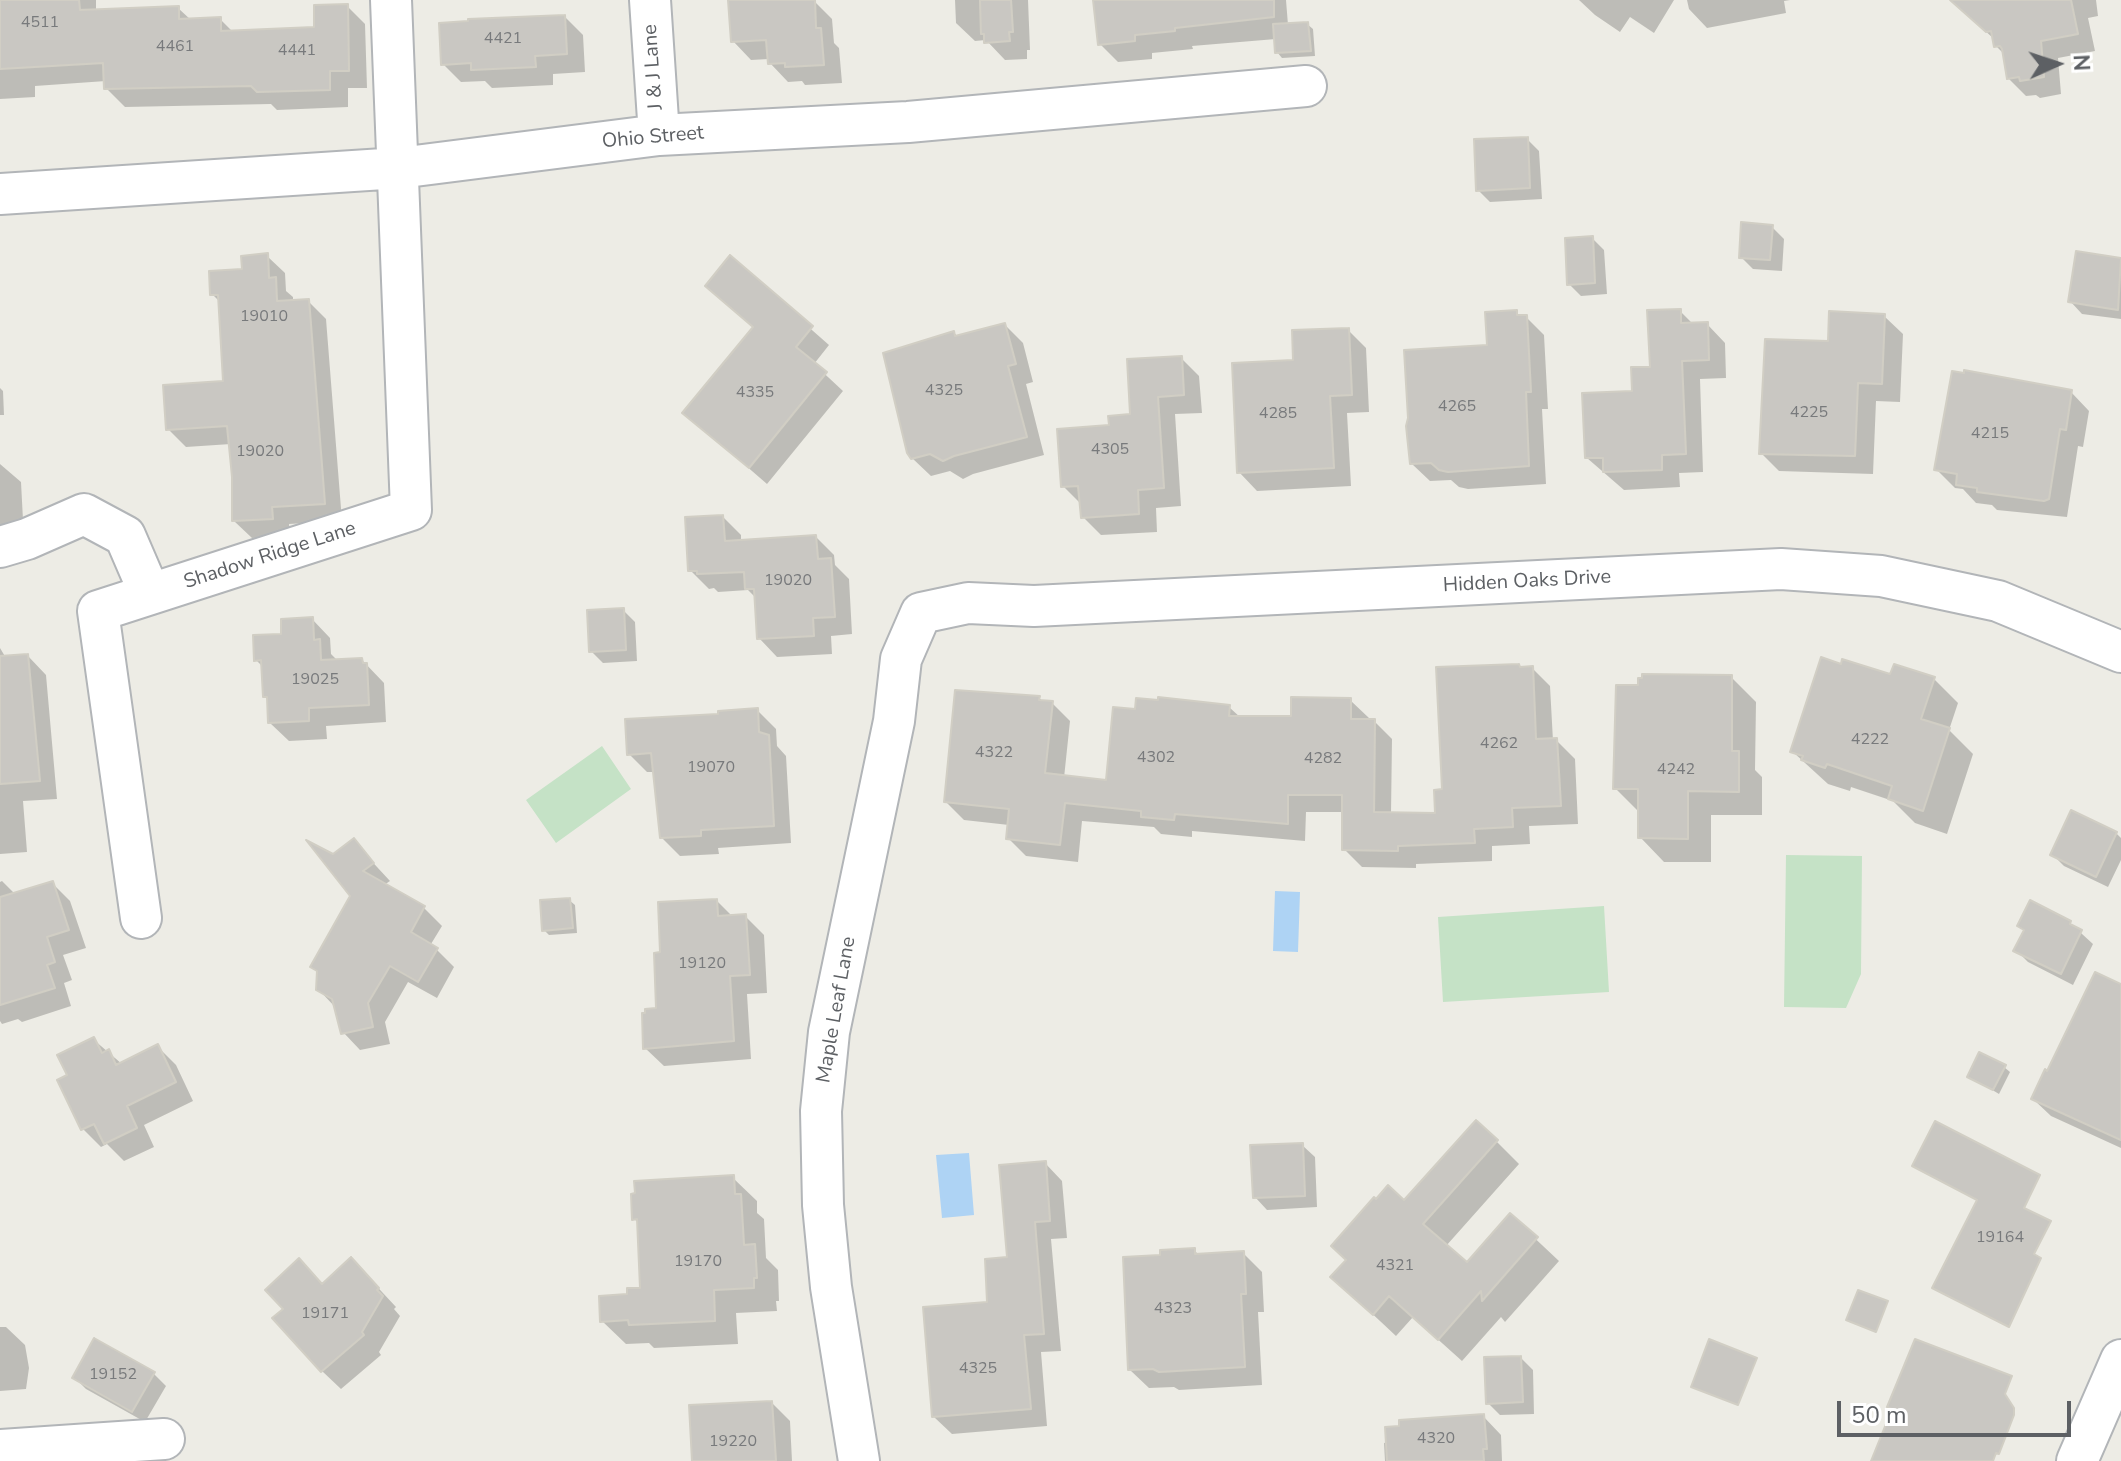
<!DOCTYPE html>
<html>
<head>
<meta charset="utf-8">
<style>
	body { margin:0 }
	#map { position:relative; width:2121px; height:1461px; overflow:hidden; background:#edece5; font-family:"Nunito Sans",sans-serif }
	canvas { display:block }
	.north { position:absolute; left:2017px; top:24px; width:80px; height:80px; -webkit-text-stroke:6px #fff; paint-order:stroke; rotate:87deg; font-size:22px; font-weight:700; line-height:32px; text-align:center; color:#5d6064 }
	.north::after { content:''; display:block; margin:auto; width:28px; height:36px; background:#5d6064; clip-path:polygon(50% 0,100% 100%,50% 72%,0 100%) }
	.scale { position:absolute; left:1837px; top:1401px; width:234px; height:36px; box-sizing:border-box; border:4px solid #5d6064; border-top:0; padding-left:10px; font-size:24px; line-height:28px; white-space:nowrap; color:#5d6064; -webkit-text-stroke:6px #fff; paint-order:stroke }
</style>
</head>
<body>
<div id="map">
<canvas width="2121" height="1461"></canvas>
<div class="north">N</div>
<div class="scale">50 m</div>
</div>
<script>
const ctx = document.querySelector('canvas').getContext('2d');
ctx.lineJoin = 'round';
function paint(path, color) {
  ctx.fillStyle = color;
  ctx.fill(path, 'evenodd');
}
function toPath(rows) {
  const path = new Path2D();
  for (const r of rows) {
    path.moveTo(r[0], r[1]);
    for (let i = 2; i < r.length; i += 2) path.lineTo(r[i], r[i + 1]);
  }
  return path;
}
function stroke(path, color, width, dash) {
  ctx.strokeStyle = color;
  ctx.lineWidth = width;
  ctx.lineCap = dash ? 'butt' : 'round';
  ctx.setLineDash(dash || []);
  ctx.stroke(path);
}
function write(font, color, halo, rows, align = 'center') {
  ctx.font = font + ' "Nunito Sans",sans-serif';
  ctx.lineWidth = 6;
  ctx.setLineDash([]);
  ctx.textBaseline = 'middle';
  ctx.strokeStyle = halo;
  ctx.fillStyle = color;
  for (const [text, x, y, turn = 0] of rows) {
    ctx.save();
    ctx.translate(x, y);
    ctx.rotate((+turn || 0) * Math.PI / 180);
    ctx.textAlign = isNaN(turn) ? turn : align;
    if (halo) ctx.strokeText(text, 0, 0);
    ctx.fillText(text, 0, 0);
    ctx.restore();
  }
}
paint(toPath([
	[602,746,631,789,556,843,526,800],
	[1786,855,1862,856,1861,974,1846,1008,1784,1007],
	[1604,906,1609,992,1443,1002,1438,917]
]), '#c5e2c6');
paint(toPath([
	[1275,891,1300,892,1298,952,1273,951],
	[969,1153,974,1215,942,1218,936,1155]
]), '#aed3f4');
paint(toPath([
	[0,0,96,0,96,11,178,8,191,20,220,19,234,33,316,29,347,6,365,24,367,88,348,88,348,107,277,110,271,104,125,107,106,88,106,81,35,86,35,97,0,99],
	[730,0,814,1,832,19,834,43,839,48,842,83,805,85,802,81,788,82,770,63,769,59,751,60,733,41],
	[955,0,1028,0,1030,50,1027,50,1027,59,1005,60,986,40,975,41,956,23],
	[1112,0,1286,0,1288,25,1307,24,1313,29,1315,56,1282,58,1277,52,1276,39,1192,46,1193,49,1152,53,1152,59,1118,62,1100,44],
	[1579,0,1674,0,1654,33,1630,17,1620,32,1595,15],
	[1687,0,1790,0,1784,1,1786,13,1707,28,1689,9],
	[1962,0,2096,0,2098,16,2088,18,2095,51,2058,58,2061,94,2040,98,2036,95,2026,96,2008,78,2004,54,1996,46,1994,39,1982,28],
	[565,17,583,35,585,72,553,74,553,85,492,88,485,81,461,82,443,64],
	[1527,139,1539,151,1542,199,1490,202,1478,190],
	[1772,227,1784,239,1782,271,1753,269,1741,257],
	[1592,238,1604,250,1607,294,1581,296,1569,284],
	[2078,254,2121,261,2121,319,2082,314,2070,301],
	[267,256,285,273,286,291,293,297,293,302,308,301,326,319,342,521,289,524,290,536,252,538,234,521,231,444,186,447,168,429,225,383,220,302,212,294],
	[730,258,829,345,814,364,843,391,767,484,685,413,754,328,707,286],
	[1680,311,1694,325,1707,324,1725,343,1726,378,1700,379,1703,472,1679,473,1680,487,1624,490,1587,458,1652,369],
	[1516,312,1521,317,1526,317,1544,335,1548,409,1542,409,1546,484,1468,489,1459,487,1451,480,1430,481,1412,464],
	[1884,316,1903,334,1900,402,1876,401,1873,474,1779,471,1761,453,1830,344],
	[1005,325,1023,343,1033,382,1026,384,1044,455,973,474,963,479,950,471,931,476,912,458,954,333,958,337],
	[1348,330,1366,348,1369,412,1347,413,1351,486,1257,491,1239,472,1296,362],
	[1181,358,1199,376,1202,413,1175,414,1181,506,1156,508,1157,532,1101,535,1083,517,1082,505,1063,486,1111,427,1133,416],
	[0,388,3,391,4,415,0,415],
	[2071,392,2089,411,2083,447,2078,446,2067,517,1997,510,1992,505,1976,503,1963,489,1955,488,1936,469],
	[0,464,21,482,24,539,0,552],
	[723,517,741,535,741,542,816,537,834,555,835,565,849,579,852,634,831,636,832,654,777,657,759,638,757,599,748,590,718,592,714,588,709,589,690,570],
	[623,610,635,622,637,661,603,663,591,651],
	[312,619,330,638,331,654,338,661,362,660,384,683,386,722,326,726,327,739,289,741,270,723,264,668,256,660,283,636],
	[0,648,6,658,28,656,46,675,57,799,23,801,27,852,0,854],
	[1532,668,1550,686,1553,741,1556,740,1575,759,1578,824,1529,826,1530,844,1492,846,1492,861,1416,864,1416,868,1362,867,1344,849,1344,812,1306,812,1305,841,1192,831,1192,837,1161,834,1154,827,1082,821,1078,862,1026,856,1008,838,1009,825,964,820,946,802,1039,698,1044,702,1052,703,1070,721,1064,778,1107,782,1229,707,1241,718,1293,718,1350,700,1369,718,1369,721,1374,721,1392,739,1391,814,1437,815,1444,791],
	[1731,677,1756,702,1755,770,1762,777,1762,815,1711,815,1711,862,1664,862,1640,837,1640,813,1615,788,1640,687],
	[1934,679,1958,703,1949,730,1973,754,1947,834,1915,823,1893,801,1851,787,1850,791,1828,784,1793,752],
	[757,710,776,729,777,746,786,756,791,843,718,848,719,854,680,856,661,837,655,772,647,772,629,754,720,716],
	[2116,833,2121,838,2121,860,2108,887,2064,866,2052,854],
	[353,841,390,881,384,885,424,908,442,926,431,944,454,967,437,998,408,982,385,1022,390,1044,360,1050,343,1032,336,1008,318,989,319,973,312,967,353,896,334,857],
	[2,881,16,895,52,883,70,901,86,948,63,955,72,980,64,983,71,1006,22,1022,18,1019,2,1024,0,1021,0,882],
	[569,900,575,905,577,933,549,935,544,930],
	[717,901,733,917,745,916,764,935,767,993,747,994,751,1059,664,1066,645,1048,659,1010,662,954],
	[2070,923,2093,944,2073,985,2028,962,2016,950,2025,932,2019,926],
	[2121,986,2121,1148,2051,1116,2033,1099,2048,1073],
	[94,1040,122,1064,158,1047,176,1065,193,1101,144,1125,154,1147,124,1161,107,1144,101,1147,83,1129,70,1076],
	[2004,1067,2010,1072,1999,1094,1969,1076],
	[1496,1141,1519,1164,1446,1246,1467,1264,1510,1215,1559,1261,1505,1322,1501,1317,1462,1361,1413,1317,1396,1336,1333,1277,1405,1202],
	[1302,1145,1315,1157,1317,1207,1267,1210,1255,1197],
	[1045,1163,1062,1181,1067,1238,1051,1239,1061,1351,1041,1352,1047,1426,952,1434,934,1417,1009,1259],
	[733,1178,757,1201,757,1213,764,1219,766,1258,778,1270,779,1301,776,1301,777,1311,736,1313,738,1344,654,1348,649,1343,626,1344,602,1321,629,1296,642,1290,640,1224,634,1219],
	[1194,1250,1199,1255,1243,1253,1262,1272,1264,1312,1258,1312,1262,1385,1179,1390,1174,1387,1149,1388,1130,1370],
	[369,1278,396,1307,394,1309,400,1316,379,1352,381,1355,341,1389,322,1371,286,1309,323,1286],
	[0,1327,6,1327,25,1345,29,1368,26,1389,0,1391],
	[1521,1358,1533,1370,1534,1414,1500,1415,1488,1403],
	[154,1374,166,1386,145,1422,86,1389,74,1377],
	[772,1403,790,1421,792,1461,694,1461],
	[1483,1416,1501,1435,1502,1461,1385,1461,1384,1443]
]), '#0003');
const building = toPath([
	[0,0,79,0,80,10,179,6,179,19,221,17,221,31,314,27,314,5,348,4,349,71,330,71,330,90,257,92,251,86,104,89,103,63,0,69,0,0],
	[728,0,815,0,816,28,821,28,824,65,785,67,785,63,768,64,766,40,731,42,728,0],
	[980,0,1011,0,1013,32,1009,32,1010,41,984,43,984,34,981,34,980,0],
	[1093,0,1274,0,1274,17,1175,28,1175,31,1135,35,1135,41,1098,45,1093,0],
	[1950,0,2071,0,2078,34,2041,41,2044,77,2020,81,2019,77,2007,79,2002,49,2000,46,1994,47,1991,31,1986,32,1950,0],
	[565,15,567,54,535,56,536,67,471,70,471,63,441,65,439,23,468,21,468,19,565,15],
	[1308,22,1311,51,1275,53,1273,24,1308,22],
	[1528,137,1530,188,1476,191,1474,139,1528,137],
	[1741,222,1773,225,1770,260,1739,258,1741,222],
	[1593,236,1595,283,1567,285,1565,238,1593,236],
	[2076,251,2121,258,2118,310,2068,302,2076,251],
	[268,253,269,278,276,277,277,301,309,299,325,504,272,507,273,519,232,521,232,477,227,426,166,430,163,385,223,381,218,295,210,295,209,271,242,269,241,256,268,253],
	[730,255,813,326,796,347,827,372,749,468,682,413,753,327,705,286,730,255],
	[1681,309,1681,323,1708,322,1709,360,1682,361,1686,454,1662,455,1662,470,1603,472,1603,458,1585,458,1582,393,1632,391,1631,367,1650,367,1647,310,1681,309],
	[1517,310,1517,315,1527,315,1531,392,1526,392,1529,466,1448,472,1439,470,1431,463,1410,464,1406,426,1408,418,1404,350,1487,345,1485,312,1517,310],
	[1829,311,1885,314,1882,384,1858,383,1855,456,1759,454,1765,339,1828,341,1829,311],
	[1005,323,1016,364,1008,366,1027,437,954,456,943,461,930,454,911,459,907,453,883,353,954,331,955,336,1005,323],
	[1349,328,1352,395,1330,396,1334,468,1237,473,1232,363,1293,360,1292,330,1349,328],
	[1182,356,1184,395,1158,397,1164,488,1138,490,1139,514,1081,518,1078,486,1061,487,1057,429,1109,425,1108,416,1130,414,1127,359,1182,356],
	[1964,370,2072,390,2066,430,2060,429,2049,499,2044,501,1977,492,1977,488,1956,485,1957,474,1934,470,1952,371,1964,373,1964,370],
	[723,515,725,541,816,535,818,559,831,558,835,617,813,618,814,636,757,639,754,589,745,589,744,572,697,574,697,571,688,571,685,517,723,515],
	[624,608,626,650,589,652,587,610,624,608],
	[313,617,314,640,320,639,321,660,362,658,363,663,367,663,369,705,309,708,309,721,268,723,267,697,263,697,261,660,254,661,253,635,281,634,281,619,313,617],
	[28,654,40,781,0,784,0,656,28,654],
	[1821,657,1841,664,1842,659,1890,674,1894,664,1935,677,1921,719,1950,728,1923,811,1888,799,1892,786,1827,764,1825,768,1801,760,1803,756,1790,752,1821,657],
	[1519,664,1520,667,1533,666,1536,739,1557,738,1561,806,1512,808,1513,827,1474,829,1475,843,1398,846,1398,851,1342,850,1342,795,1288,795,1288,824,1175,814,1174,820,1141,817,1141,811,1065,803,1060,845,1006,839,1009,809,944,802,955,690,1040,696,1039,700,1053,701,1045,773,1106,780,1113,707,1135,709,1136,698,1158,700,1158,697,1230,705,1229,716,1291,716,1291,697,1351,698,1351,719,1375,719,1374,812,1435,813,1434,790,1442,789,1436,667,1519,664],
	[1642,674,1732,675,1732,751,1739,751,1739,792,1688,791,1688,839,1638,838,1638,789,1613,789,1616,685,1638,685,1638,678,1642,678,1642,674],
	[758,708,759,732,769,735,774,826,701,830,701,836,660,838,651,753,627,755,625,719,718,714,718,711,758,708],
	[2071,810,2117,832,2096,877,2050,855,2071,810],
	[354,838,374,863,363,871,425,906,411,932,438,948,418,982,390,966,368,1003,373,1027,341,1034,332,999,316,990,317,971,310,967,350,896,306,840,333,854,354,838],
	[53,881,69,930,47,937,55,962,47,965,55,988,0,1005,0,897,53,881],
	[570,898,573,928,542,931,540,900,570,898],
	[717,899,718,916,746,914,750,975,730,976,734,1041,643,1049,642,1013,645,1013,645,1009,656,1008,654,953,660,952,658,902,717,899],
	[2030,900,2071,921,2070,924,2082,930,2061,974,2013,951,2024,930,2017,926,2030,900],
	[2095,972,2121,984,2121,1140,2031,1099,2045,1069,2047,1071,2095,972],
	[94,1037,102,1053,109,1049,116,1065,158,1044,176,1082,127,1106,137,1128,104,1144,94,1124,81,1130,57,1080,67,1075,57,1055,94,1037],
	[1979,1052,2006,1065,1993,1090,1967,1077,1979,1052],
	[1476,1120,1498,1140,1423,1224,1467,1262,1510,1213,1538,1237,1482,1301,1481,1291,1438,1340,1389,1296,1373,1315,1330,1277,1346,1260,1331,1246,1374,1197,1376,1199,1388,1185,1404,1200,1476,1120],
	[1935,1121,2040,1175,2024,1208,2051,1221,2034,1254,2041,1258,2009,1327,1932,1288,1977,1200,1912,1166,1935,1121],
	[1303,1143,1305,1196,1253,1198,1250,1145,1303,1143],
	[1046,1161,1050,1221,1035,1222,1044,1334,1024,1335,1031,1409,932,1417,923,1307,987,1302,985,1259,1007,1257,999,1165,1046,1161],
	[734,1175,735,1194,741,1194,744,1245,755,1244,757,1278,754,1278,754,1288,714,1290,715,1321,629,1325,628,1320,600,1322,599,1296,627,1294,627,1288,640,1288,637,1219,632,1220,631,1194,635,1193,634,1181,734,1175],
	[1195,1248,1195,1254,1244,1251,1246,1294,1241,1294,1245,1367,1159,1372,1153,1369,1128,1370,1123,1257,1160,1255,1160,1250,1195,1248],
	[351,1257,379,1288,377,1290,383,1296,362,1332,364,1335,321,1372,272,1318,283,1309,265,1290,299,1258,322,1284,351,1257],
	[1858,1290,1888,1301,1876,1332,1846,1320,1858,1290],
	[94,1338,155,1372,132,1412,72,1378,94,1338],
	[1709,1339,1757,1358,1738,1405,1691,1387,1709,1339],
	[1915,1339,2012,1376,2005,1394,2014,1408,2014,1415,1999,1454,1996,1453,1993,1461,1871,1461,1892,1409,1887,1407,1915,1339],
	[1521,1356,1523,1402,1486,1404,1484,1357,1521,1356],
	[772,1401,776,1461,692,1461,689,1405,772,1401],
	[1484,1414,1487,1449,1483,1449,1484,1461,1387,1461,1385,1427,1399,1426,1399,1420,1484,1414]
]);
paint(building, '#c9c7c2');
stroke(building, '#d1cec4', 2);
const minor = toPath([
	[650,0,659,135],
	[0,194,399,168,659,135,908,122,1306,86],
	[0,547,27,539,84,514,125,536,150,594],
	[141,918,98,611,411,510,391,0],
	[0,1450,164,1439],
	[859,1461,831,1287,823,1205,821,1111,829,1032,894,721,901,659,921,613,968,603,1034,606,1781,569,1881,576,1998,601,2121,652],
	[2077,1461,2121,1360]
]);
stroke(minor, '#b2b5b8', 44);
stroke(minor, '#fff', 40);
write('16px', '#787a7c', null, [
	["4511",40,23],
	["4421",503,39],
	["4461",175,47],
	["4441",297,51],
	["19010",264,317],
	["4325",944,391],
	["4335",755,393],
	["4265",1457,407],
	["4225",1809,413],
	["4285",1278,414],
	["4215",1990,434],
	["4305",1110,450],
	["19020",260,452],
	["19020",788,581],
	["19025",315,680],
	["4222",1870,740],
	["4262",1499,744],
	["4322",994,753],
	["4302",1156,758],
	["4282",1323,759],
	["19070",711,768],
	["4242",1676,770],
	["19120",702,964],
	["19164",2000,1238],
	["19170",698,1262],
	["4321",1395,1266],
	["4323",1173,1309],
	["19171",325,1314],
	["4325",978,1369],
	["19152",113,1375],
	["4320",1436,1439],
	["19220",733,1442]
]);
write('20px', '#5d6064', '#fff', [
	["J & J Lane",654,67,-94],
	["Ohio Street",653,138,-5],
	["Shadow Ridge Lane",270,556,-18],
	["Hidden Oaks Drive",1527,582,-3],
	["Maple Leaf Lane",837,1010,-80]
]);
</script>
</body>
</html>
